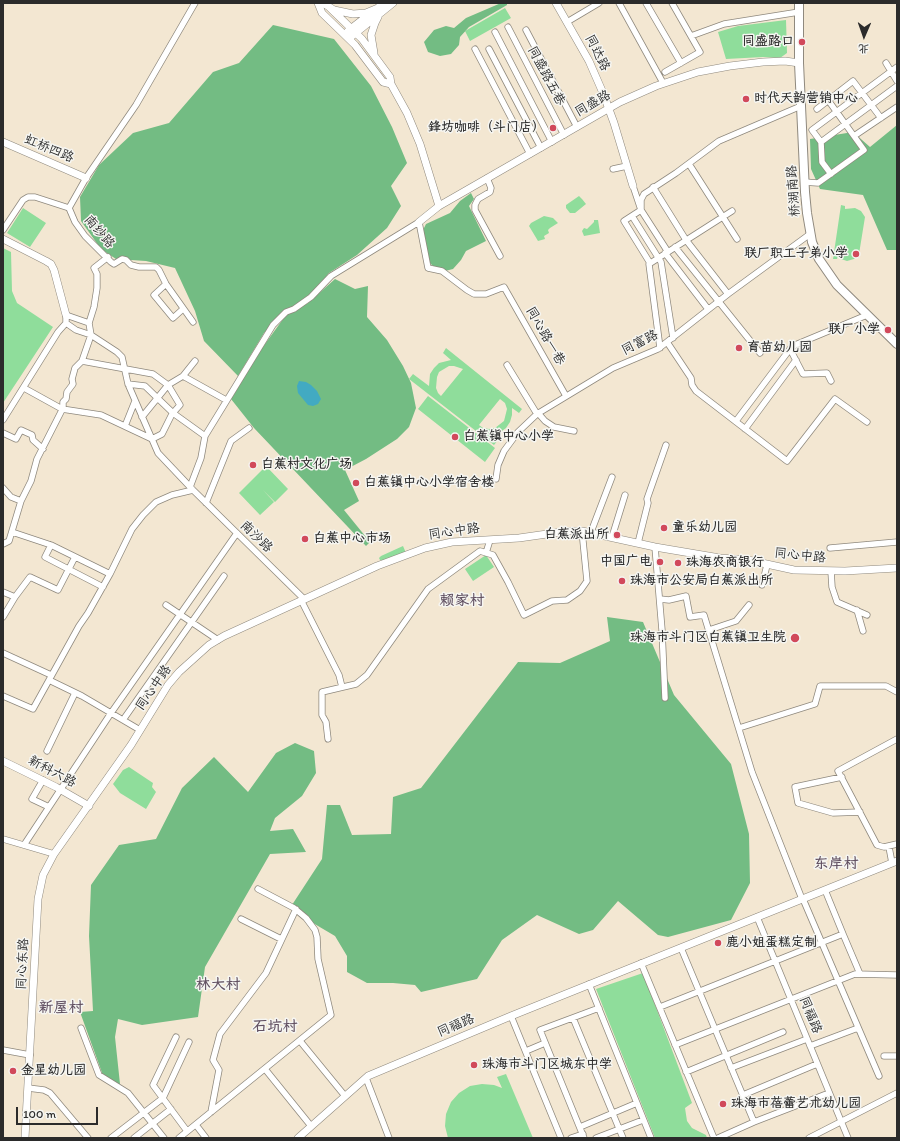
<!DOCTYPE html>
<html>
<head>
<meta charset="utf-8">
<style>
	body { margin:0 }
	#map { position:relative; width:900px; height:1141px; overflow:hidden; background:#f3e7d2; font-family:Itim,"LXGW WenKai TC",sans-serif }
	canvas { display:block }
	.frame { position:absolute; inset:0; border:4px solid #2b2b2b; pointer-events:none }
	.north { position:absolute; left:844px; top:16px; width:40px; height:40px; -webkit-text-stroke:3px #f6f6f2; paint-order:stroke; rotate:182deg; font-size:11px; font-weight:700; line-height:16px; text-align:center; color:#2b2b2b }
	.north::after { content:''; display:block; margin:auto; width:14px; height:18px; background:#2b2b2b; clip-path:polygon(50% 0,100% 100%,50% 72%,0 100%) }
	.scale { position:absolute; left:16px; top:1107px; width:82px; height:18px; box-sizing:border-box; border:2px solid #2b2b2b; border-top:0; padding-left:5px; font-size:12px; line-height:14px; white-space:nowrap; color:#2b2b2b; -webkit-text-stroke:3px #f6f6f2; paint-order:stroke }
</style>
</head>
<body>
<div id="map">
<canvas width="900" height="1141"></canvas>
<div class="frame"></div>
<div class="north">北</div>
<div class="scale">100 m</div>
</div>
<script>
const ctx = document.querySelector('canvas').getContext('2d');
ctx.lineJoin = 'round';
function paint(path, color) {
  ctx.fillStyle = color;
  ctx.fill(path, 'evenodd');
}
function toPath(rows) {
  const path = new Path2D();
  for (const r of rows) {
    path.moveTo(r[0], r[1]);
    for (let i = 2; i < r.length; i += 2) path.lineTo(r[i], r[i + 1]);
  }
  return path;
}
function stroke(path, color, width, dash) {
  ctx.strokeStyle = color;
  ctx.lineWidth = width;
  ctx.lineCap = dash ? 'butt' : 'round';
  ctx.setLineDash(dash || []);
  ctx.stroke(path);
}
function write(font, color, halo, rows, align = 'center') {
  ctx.font = font + ' Itim,"LXGW WenKai TC",sans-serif';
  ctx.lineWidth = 3;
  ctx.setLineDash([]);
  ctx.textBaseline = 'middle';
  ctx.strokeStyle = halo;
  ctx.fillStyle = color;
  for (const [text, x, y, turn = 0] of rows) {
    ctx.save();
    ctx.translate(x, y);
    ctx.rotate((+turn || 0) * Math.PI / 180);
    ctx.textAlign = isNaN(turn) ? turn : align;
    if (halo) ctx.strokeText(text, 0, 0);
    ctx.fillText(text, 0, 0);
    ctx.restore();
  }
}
paint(toPath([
	[505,8,511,18,470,41,465,31],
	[786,20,787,53,780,58,763,57,726,59,718,32,738,26],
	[579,196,582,199,586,204,575,213,570,213,566,208,566,205],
	[841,205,845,206,845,209,855,208,861,211,865,217,859,254,854,259,847,261,841,259,838,256,837,259,833,259],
	[23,208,46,223,30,247,7,233],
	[544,216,553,218,558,223,550,228,548,230,549,233,544,236,545,239,538,241,529,226,531,223],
	[594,220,598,220,600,233,584,236,582,231,584,228,587,229,594,222],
	[3,248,11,252,12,291,17,303,53,327,3,403],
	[446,348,522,409,519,413,512,408,512,415,510,422,506,428,499,433,492,435,498,440,494,445,409,379,413,374,429,386,430,374,434,368,439,363,451,360,443,353],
	[449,366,454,366,463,369,441,396,438,393,436,388,437,377,439,372],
	[500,399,505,403,507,409,504,421,495,428,489,429,483,428,479,425],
	[428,396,495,448,485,462,418,409],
	[266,466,288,489,275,502,263,490,274,502,260,515,239,493],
	[403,546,406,553,382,561,380,560,379,558,381,556],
	[486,555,494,567,473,581,465,569],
	[129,767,153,783,152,787,156,792,146,809,120,793,113,784,123,770],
	[643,973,692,1103,685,1108,687,1121,692,1128,706,1135,707,1138,655,1138,596,989],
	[506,1074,533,1138,448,1138,445,1126,446,1114,451,1102,459,1093,470,1086,482,1084,494,1085,502,1088,497,1077]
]), '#8fdd9b');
paint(toPath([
	[501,3,507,3,507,5,469,27,460,37,459,45,451,54,440,56,428,52,424,42,434,30,446,26,454,28,466,18],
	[273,25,334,39,371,86,392,127,407,163,391,186,401,206,387,228,357,255,329,273,314,292,297,306,287,309,264,333,238,376,204,341,195,311,175,268,146,261,116,259,101,249,81,221,80,197,99,165,133,133,169,123,213,72,239,63],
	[897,125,897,250,887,250,863,195,820,189,811,169,810,139,853,132,870,147],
	[471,193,474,199,469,206,486,241,466,251,461,260,453,269,445,271,434,267,429,262,423,230,426,224,450,213,460,201],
	[335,279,355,289,368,286,367,317,387,340,403,366,411,383,416,408,409,427,397,439,366,459,345,470,359,501,344,510,370,542,366,546,254,428,231,399,257,355,286,315,308,303],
	[607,617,643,622,674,695,731,764,749,834,750,883,731,920,668,937,658,935,618,901,593,930,579,934,537,915,502,940,477,979,421,992,415,985,393,983,367,983,347,972,347,956,335,936,296,913,290,908,322,859,327,805,340,805,352,835,391,834,393,797,421,788,518,662,560,663,610,641],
	[295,743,314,751,316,773,302,796,275,818,270,831,293,829,306,852,270,854,205,967,198,1017,142,1025,118,1019,115,1037,120,1084,115,1088,105,1081,80,1012,93,1011,89,936,91,885,119,845,156,839,182,788,214,757,248,792,276,753]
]), '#73bc83');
paint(toPath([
	[299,381,306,382,311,385,317,391,321,399,318,404,313,406,308,405,298,393,297,386]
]), '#42aac2');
const minor = toPath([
	[619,3,662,81],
	[646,3,681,63],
	[567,22,599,3],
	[508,27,564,135],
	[526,30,577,127],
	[495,32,552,142],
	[691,36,724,24,799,12],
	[475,49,530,154],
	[489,49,541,148],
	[886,63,897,81],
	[665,72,700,52,672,3],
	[817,109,853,81,881,118],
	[854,136,897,107],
	[821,142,897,86],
	[689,164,737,239],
	[613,169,627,166],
	[831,174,822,162,821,142,812,130,897,67],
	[487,178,491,188,490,192,478,199,475,205,475,210,500,256],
	[804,182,818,183,864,150,828,100],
	[633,186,641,210,668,252],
	[653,187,686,240,728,294],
	[69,208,86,178,136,105,195,3],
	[69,208,75,222,85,236,111,262,114,264,122,259,126,260,131,265,139,267,156,267,159,270,166,284,193,322],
	[632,216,661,262,673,338],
	[3,230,23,200,28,197,35,197,69,208],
	[675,247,760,353],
	[665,253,708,309],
	[650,263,624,221,641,210,641,200,644,194,676,173,719,141,801,106],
	[166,284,154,295,173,318,183,309],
	[66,323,76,330,91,335,117,352,122,357,128,384,158,453,193,490,304,599],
	[667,342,691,378,692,385,696,391,787,461,835,399,867,422],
	[660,348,649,264,732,211],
	[790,349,803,374,827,373,831,381],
	[507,365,537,414],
	[183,376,226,400],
	[128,384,145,386,173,413,205,436],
	[24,388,62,409,101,415,152,439,162,434,172,414,180,405,168,385,153,374,82,361],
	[538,413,545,421,554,427,574,431],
	[142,417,168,385,183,376,195,361],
	[3,420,58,332,66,323,66,315,89,323],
	[736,421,790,349,795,345,867,315],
	[125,426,135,401],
	[745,429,796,360],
	[3,433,16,439,21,430,32,435,33,440,43,449],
	[496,479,498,465,504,451,518,432,537,414,613,368,658,349,728,294,810,234],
	[190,487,201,458,205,436,273,325,286,312,294,309,311,297,331,276,419,222,428,268,442,271,467,290,474,294,486,294,504,287,566,396],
	[3,488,11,497,21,501],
	[206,503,231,441,249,428],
	[12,532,51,545,110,574],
	[591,532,612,477],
	[612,537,625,495],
	[638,543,648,503,647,499,666,445],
	[3,544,9,541,21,501,31,481,37,459,63,408,63,402,66,399,67,392,73,384,72,379,75,368,82,361,91,335,89,323,94,307,97,288,97,274,94,268,108,257],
	[51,545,45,557,103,587],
	[655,547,662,630,665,698],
	[830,548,897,542],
	[486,553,490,540],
	[831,571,832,587,837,602,867,615],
	[762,585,767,565],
	[3,592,15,597],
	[660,599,669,600,686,596,690,617,704,615,752,772,802,899],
	[301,600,339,675,342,687],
	[166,605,218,640],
	[857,610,863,631],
	[3,617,15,597,30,577,58,590,75,557],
	[709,630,736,621,749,605],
	[3,653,51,675],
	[49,680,82,696,140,730],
	[3,696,33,709,79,626,88,613,110,574,132,529,143,515,156,502,172,495,193,490],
	[123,720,224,576],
	[739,728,815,704,820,686,886,686,897,692],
	[328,739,326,722,322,715,322,692,356,684,367,675,428,589,480,551,493,555,508,582,524,615,552,601,567,600,580,591,587,581,582,531],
	[897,739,838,771,877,845,884,847,897,844],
	[47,751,75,693],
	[842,777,795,787,798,803,833,813,860,812],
	[43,780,32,799,49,807],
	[3,839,54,854],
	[24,845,111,713,237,533],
	[889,847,892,863],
	[803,899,879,1076],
	[757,917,848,1138],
	[241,919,281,939],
	[843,934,860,974],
	[681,948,754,1122],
	[641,963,714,1138],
	[589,984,651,1138],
	[660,1007,843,934,825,890],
	[511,1016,561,1138],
	[573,1018,623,1138],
	[81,1028,99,1075,128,1093,164,1138],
	[176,1037,153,1085,187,1131],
	[300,1041,345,1096],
	[675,1045,855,974,897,975],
	[810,1046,858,1028],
	[3,1050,30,1055],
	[526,1051,545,1043],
	[884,1056,897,1056],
	[731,1068,807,1039],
	[265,1069,311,1126],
	[686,1072,783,1032],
	[366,1078,389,1138],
	[28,1088,44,1090,50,1093,88,1138],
	[743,1095,817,1064],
	[211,1112,219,1070,213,1060,220,1034,266,973,296,909],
	[196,1125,206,1138],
	[580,1127,637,1103],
	[111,1138,163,1098,189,1042],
	[134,1138,171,1109],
	[179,1138,331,1015,318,959,317,937,315,930,306,918,294,908,258,889],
	[571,1138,583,1134],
	[584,1138,540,1030,599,1008],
	[596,1138,643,1120],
	[718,1138,754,1122,829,1093],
	[809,1138,897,1093]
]);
const tertiary = toPath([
	[318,3,322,13,355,45,383,82,391,84],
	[323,3,334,10,353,14,366,13,378,8],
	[556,3,589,61,603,93,614,123,633,186],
	[328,6,362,39,390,77,391,84,407,113,420,144,439,206],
	[348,31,384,3],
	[352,36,393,3],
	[374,53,371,35,375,23,378,17],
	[3,142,86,178],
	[419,222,439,206,620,102,656,86,698,72,730,66,763,62,785,61,799,63],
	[3,239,46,261,51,264,54,270,66,315],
	[3,761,56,787,89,806],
	[25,1138,38,899,43,875,54,854,131,745,168,685,179,672,209,645,224,636,377,566,425,548,452,542,519,538,568,531,582,531,655,547,720,558,748,560,794,570,845,571,897,568],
	[298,1138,368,1076,511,1016,897,861]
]);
const secondary = toPath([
	[799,3,799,63,805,192,807,213,812,242,819,259,837,285,897,344]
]);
stroke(minor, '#8f897e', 7);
stroke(tertiary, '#8f897e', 8);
stroke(secondary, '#8f897e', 10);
stroke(minor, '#fff', 5.5);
stroke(tertiary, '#fff', 7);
stroke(secondary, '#fff', 8);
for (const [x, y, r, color] of [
	[802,42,4,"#d1495b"],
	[746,99,4,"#d1495b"],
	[553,128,4,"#d1495b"],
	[856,254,4,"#d1495b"],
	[888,330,4,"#d1495b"],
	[739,348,4,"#d1495b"],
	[455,437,4,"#d1495b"],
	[253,465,4,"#d1495b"],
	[356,483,4,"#d1495b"],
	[664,528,4,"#d1495b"],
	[617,535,4,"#d1495b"],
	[305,539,4,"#d1495b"],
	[660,562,4,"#d1495b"],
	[678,563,4,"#d1495b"],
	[622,581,4,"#d1495b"],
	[795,638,5,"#d1495b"],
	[718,943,4,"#d1495b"],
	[474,1065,4,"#d1495b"],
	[13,1071,4,"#d1495b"],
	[723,1104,4,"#d1495b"]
]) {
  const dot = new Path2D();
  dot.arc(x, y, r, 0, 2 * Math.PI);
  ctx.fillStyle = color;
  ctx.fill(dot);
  stroke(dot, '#f6f6f2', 1.5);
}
write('bold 13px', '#2b2b2b', '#f6f6f2', [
	["同盛路口",794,42,"right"],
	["时代天韵营销中心",754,99],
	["鋒坊咖啡（斗门店）",545,128,"right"],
	["联厂职工子弟小学",848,254,"right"],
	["联厂小学",880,330,"right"],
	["育苗幼儿园",747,348],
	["白蕉镇中心小学",463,437],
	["白蕉村文化广场",261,465],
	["白蕉镇中心小学宿舍楼",364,483],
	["童乐幼儿园",672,528],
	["白蕉派出所",609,535,"right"],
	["白蕉中心市场",313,539],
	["中国广电",652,562,"right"],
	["珠海农商银行",686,563],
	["珠海市公安局白蕉派出所",630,581],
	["珠海市斗门区白蕉镇卫生院",786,638,"right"],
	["鹿小姐蛋糕定制",726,943],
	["珠海市斗门区城东中学",482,1065],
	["金星幼儿园",21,1071],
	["珠海市蓓蕾艺术幼儿园",731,1104]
], 'left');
write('13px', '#2b2b2b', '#f6f6f2', [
	["同达路",597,53,63],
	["同盛路五巷",546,76,62],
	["同盛路",593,104,-30],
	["虹桥四路",49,149,23],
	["桥湖南路",794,191,-94],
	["南纱路",99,232,49],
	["同心路一巷",545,336,60],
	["同富路",640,343,-27],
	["同心中路",454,532,-8],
	["南沙路",256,537,44],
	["同心中路",800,556,6],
	["同心中路",154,688,-55],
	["新科六路",52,772,28],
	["同心东路",23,964,-87],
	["同福路",810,1015,68],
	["同福路",456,1026,-23]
]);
write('bold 15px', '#625162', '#f6f6f2', [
	["赖家村",462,601],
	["东岸村",836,864],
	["林大村",218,985],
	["新屋村",61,1008],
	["石坑村",275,1027]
]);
</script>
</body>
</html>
